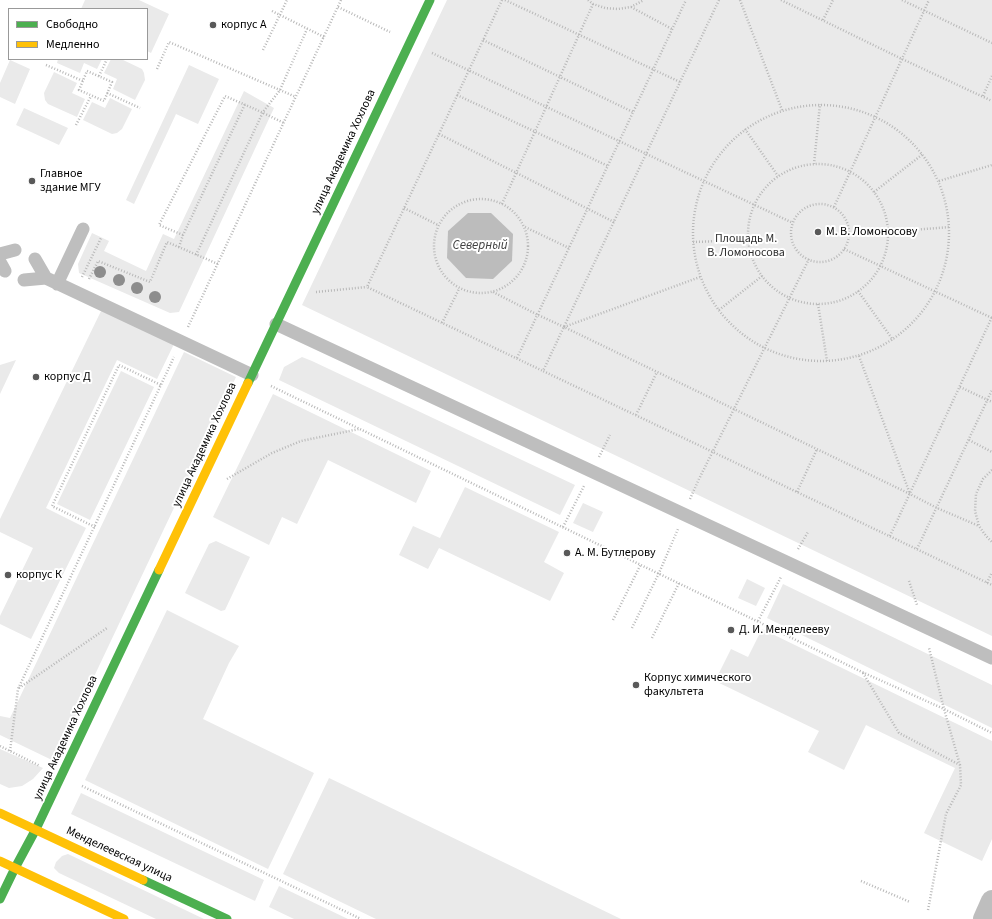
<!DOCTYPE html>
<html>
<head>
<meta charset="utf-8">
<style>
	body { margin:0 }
	#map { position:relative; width:992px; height:919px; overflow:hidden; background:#fff; font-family:"Source Sans 3",sans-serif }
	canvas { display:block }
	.legend { position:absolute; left:8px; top:8px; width:140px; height:52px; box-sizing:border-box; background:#fff; border:1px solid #999; margin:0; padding:5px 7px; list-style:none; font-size:12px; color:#000 }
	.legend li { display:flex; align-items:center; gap:8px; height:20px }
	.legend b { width:20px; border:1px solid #999 }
</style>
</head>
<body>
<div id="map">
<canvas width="992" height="919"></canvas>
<ul class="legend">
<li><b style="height:5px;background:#4caf50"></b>Свободно</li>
<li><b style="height:5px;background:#ffc107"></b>Медленно</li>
</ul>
</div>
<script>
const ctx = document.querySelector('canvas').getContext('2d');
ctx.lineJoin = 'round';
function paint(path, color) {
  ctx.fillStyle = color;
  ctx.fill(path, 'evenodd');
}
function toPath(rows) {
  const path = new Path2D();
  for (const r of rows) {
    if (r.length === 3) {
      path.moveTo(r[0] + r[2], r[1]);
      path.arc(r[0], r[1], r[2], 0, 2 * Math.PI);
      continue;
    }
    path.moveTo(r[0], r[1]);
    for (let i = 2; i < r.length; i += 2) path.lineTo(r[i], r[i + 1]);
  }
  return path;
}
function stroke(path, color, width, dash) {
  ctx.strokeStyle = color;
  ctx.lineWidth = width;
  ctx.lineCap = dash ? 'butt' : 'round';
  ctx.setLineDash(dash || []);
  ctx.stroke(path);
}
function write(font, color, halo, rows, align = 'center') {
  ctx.font = font + ' "Source Sans 3",sans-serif';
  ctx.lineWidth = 4;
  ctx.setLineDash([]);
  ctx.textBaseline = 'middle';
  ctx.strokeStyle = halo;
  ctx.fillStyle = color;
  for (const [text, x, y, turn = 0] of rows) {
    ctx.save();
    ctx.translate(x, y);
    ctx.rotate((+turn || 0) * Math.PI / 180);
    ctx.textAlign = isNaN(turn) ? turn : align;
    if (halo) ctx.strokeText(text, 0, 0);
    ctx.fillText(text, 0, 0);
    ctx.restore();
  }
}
paint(toPath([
	[85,0,139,0,169,14,151,53,147,51,147,9,81,9],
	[447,0,992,0,992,636,302,305],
	[58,59,102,59,97,69,84,63,80,73,57,63],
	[111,59,121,59,142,69,144,73,145,80,135,100,113,89,117,79,104,73],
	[10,60,30,69,15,104,0,97,0,83],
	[189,65,219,79,198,124,176,114,134,204,126,200],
	[54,72,77,83,72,93,85,99,77,117,48,104,45,100,44,93],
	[244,91,274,108,179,312,170,313,79,273,78,264,92,233,109,241,104,251,146,271,163,234,174,239],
	[110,98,132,109,122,129,117,133,112,134,83,120,92,102,105,108],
	[24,108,68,128,59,145,16,125],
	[102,309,174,344,157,379,117,360,46,508,86,528,31,639,0,624,0,616,33,548,0,532,0,519],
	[184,352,236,377,54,761,0,735,0,716,10,718],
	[302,357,312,361,575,485,560,515,279,380,284,367],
	[16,360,0,394,0,365],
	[121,371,154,387,90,520,57,504],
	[273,394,431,471,416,503,328,460,297,524,282,517,269,545,213,517],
	[465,487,559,532,544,562,564,573,550,601,439,548,428,569,399,555,413,526,440,538],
	[583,503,603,512,593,532,573,523],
	[216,541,250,557,225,610,221,611,185,593,209,544],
	[747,579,765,588,756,606,738,598],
	[783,584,992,685,992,728,767,618],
	[167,610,239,646,229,663,203,719,314,773,268,869,85,780],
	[762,629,992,741,992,839,982,861,924,833,955,768,866,725,844,770,808,752,819,731,715,681,731,649,748,657],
	[0,749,43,768,33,779,22,786,9,788,0,784],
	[329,778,352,789,621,919,376,919,283,874],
	[81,793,264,880,255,901,71,814],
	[68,854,204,919,156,919,59,873,54,868,56,862,62,856],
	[279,886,348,919,294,919,269,907]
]), '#eaeaea');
paint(toPath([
	[468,213,491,213,513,234,512,261,493,279,466,278,447,258,448,231]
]), '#bcbcbc');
stroke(toPath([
	[502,0,367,287,543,371],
	[505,0,680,82],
	[588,0,593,4,605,8,618,9,631,7,644,0],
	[719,0,543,371,992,585],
	[740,0,782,110],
	[781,0,902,59,992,101],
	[902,0,992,43],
	[338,7,390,32],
	[631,7,672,29],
	[272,11,324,37],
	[823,20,833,0],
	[483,40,633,112],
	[263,50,287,0],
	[432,53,793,223],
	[46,65,83,81],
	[157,69,169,42,296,97],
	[87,71,112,82,104,101,79,90,87,71],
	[99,76,107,59],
	[107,93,140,108],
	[457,95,608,166],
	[983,96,992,76],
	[821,233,128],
	[76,125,91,96],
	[745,129,778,176],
	[439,134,614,222],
	[814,164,820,104],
	[818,234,70],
	[939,181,992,165],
	[874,192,923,154],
	[481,246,47],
	[502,204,593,4],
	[820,233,29],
	[834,207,929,0],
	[404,208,438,225],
	[525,227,569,248],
	[888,232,950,227],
	[183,235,159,225,225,96,257,110,284,123],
	[693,242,748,240],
	[179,247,183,235,245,104],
	[844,249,992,318],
	[196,255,263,112,280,90,307,29],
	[82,277,101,238],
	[89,279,98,261,150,282,167,242,218,264],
	[858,291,893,340],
	[316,292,367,287],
	[493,292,538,315,564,327,910,494,937,508,979,526],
	[818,304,827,361],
	[719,310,762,276],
	[442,323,459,289],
	[188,327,341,0],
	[564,327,700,277],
	[859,356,910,494],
	[517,358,686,0],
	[271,386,862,672,944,709,992,733],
	[960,387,992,402],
	[636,415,657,372],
	[969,440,992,452],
	[599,457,610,435],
	[992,470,983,479,976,494,975,511,979,526,986,536,992,542],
	[227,479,272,453,301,441,359,429],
	[797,492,817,449],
	[690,499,699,479,809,259],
	[95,527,52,506,119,365,161,385],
	[563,527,584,486],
	[890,536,992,317],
	[798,549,808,532],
	[917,549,992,390],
	[909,581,917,605],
	[987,583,992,572],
	[613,620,641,564],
	[758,621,781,577],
	[632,628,659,573,678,529],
	[652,638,679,583],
	[863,673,899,733,960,765],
	[19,688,107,628],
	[0,746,40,766],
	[10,751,18,689,174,357],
	[82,786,361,919],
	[861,881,910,902],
	[928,910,946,814,961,785,960,765,944,709,929,648]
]), '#b8b8b8', 2.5, [1, 2]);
stroke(toPath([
	[0,254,15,250],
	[35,259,46,278],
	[0,262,5,271],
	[24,280,46,278,252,375],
	[57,284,83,229],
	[276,324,992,658]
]), '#bebebe', 13);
stroke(toPath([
	[984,919,992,901]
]), '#bebebe', 22);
stroke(toPath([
	[248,383,430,0],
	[143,880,227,919],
	[0,899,15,868,36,829,159,570]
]), '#4caf50', 9);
stroke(toPath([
	[159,570,248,383],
	[0,813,143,880],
	[0,861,124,919]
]), '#ffc107', 9);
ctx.fillStyle = '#8d8d8d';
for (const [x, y] of [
	[100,272],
	[119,280],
	[137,288],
	[155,297]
]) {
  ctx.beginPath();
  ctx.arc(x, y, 6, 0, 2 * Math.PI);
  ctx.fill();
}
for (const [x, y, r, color] of [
	[213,25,4,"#595959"],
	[32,181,4,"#595959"],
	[818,232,4,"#595959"],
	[36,377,4,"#595959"],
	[567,553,4,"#595959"],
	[8,575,4,"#595959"],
	[731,630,4,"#595959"],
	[636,685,4,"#595959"]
]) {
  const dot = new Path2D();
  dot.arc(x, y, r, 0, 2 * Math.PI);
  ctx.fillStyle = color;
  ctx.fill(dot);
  stroke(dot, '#fff', 1.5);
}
write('12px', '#000', '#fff', [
	["корпус А",221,25],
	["Главное",40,174],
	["здание МГУ",40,188],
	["М. В. Ломоносову",826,232],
	["корпус Д",44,377],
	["А. М. Бутлерову",575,553],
	["корпус К",16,575],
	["Д. И. Менделееву",739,630],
	["Корпус химического",644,678],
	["факультета",644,692]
], 'left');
write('12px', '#000', '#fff', [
	["улица Академика Хохлова",344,152,-65],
	["улица Академика Хохлова",205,445,-65],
	["улица Академика Хохлова",66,738,-65],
	["Менделеевская улица",119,855,25]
]);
write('12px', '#303030', '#fff', [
	["Площадь М.",746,239],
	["В. Ломоносова",746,253]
]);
write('italic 13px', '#414141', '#fff', [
	["Северный",480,246]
]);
</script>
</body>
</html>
